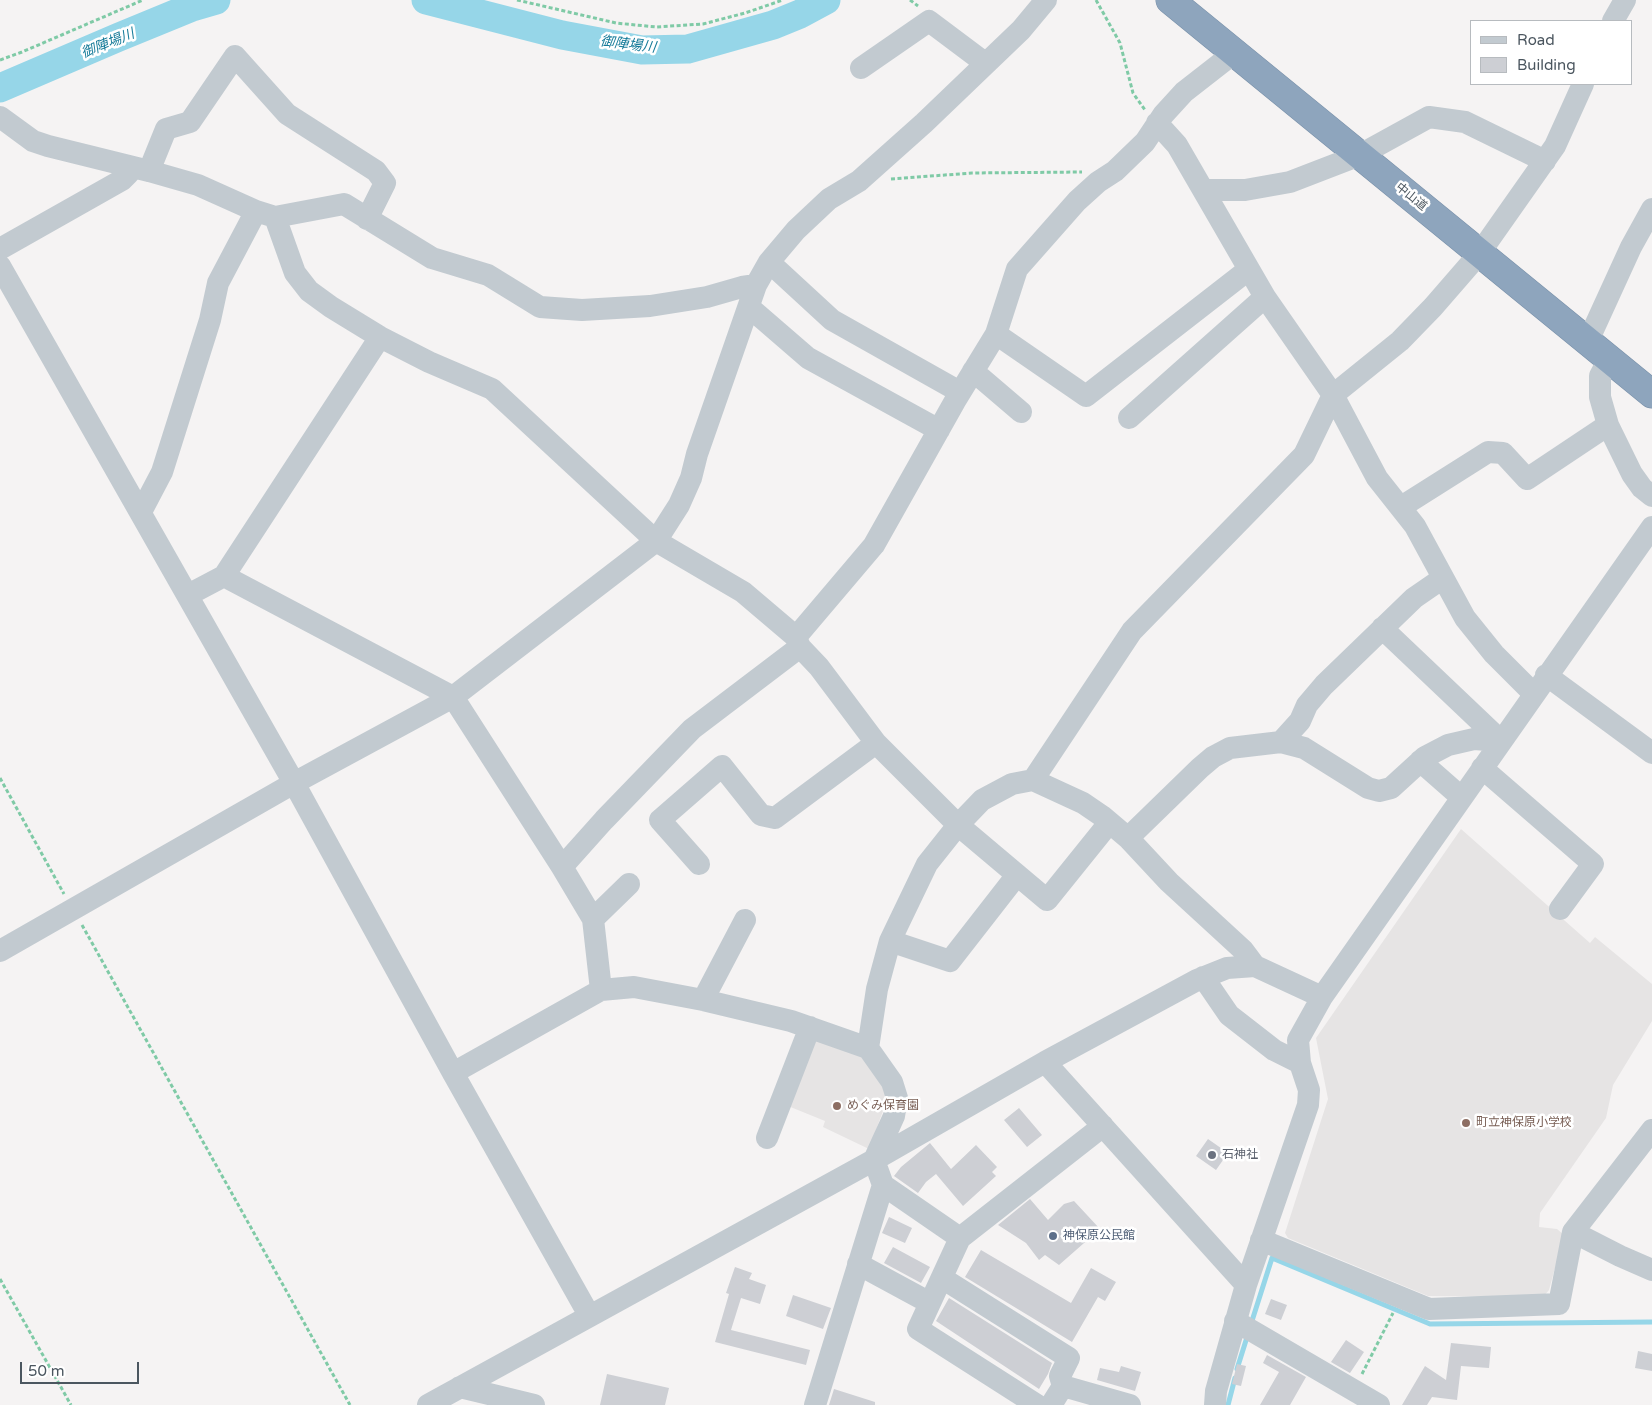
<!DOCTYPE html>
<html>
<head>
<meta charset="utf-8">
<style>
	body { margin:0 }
	#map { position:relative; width:1652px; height:1405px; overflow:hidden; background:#f5f3f3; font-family:"Varela Round",sans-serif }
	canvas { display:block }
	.legend { position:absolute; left:1470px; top:20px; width:162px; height:65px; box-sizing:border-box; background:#fff; border:1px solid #b7bbbf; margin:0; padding:6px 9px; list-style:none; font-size:15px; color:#4b565f }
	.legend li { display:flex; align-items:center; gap:10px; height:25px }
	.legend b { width:25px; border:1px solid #b7bbbf }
	.scale { position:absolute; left:20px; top:1362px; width:119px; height:22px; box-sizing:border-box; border:2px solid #4b565f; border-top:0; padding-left:6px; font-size:15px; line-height:18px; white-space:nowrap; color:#4b565f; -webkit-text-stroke:4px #fff; paint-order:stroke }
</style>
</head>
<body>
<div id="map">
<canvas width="1652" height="1405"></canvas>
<ul class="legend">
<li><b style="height:6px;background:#c2cad0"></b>Road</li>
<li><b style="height:14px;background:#cdcfd4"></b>Building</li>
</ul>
<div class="scale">50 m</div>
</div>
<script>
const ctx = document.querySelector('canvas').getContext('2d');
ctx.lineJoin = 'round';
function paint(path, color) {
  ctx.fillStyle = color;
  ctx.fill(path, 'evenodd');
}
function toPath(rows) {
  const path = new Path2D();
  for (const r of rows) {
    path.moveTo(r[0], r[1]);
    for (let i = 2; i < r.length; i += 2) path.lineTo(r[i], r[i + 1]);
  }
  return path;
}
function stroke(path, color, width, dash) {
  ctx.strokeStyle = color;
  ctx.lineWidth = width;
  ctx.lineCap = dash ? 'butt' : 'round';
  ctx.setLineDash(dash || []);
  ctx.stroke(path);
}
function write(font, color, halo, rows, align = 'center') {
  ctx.font = font + ' "Varela Round","Noto Sans JP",sans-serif';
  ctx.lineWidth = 5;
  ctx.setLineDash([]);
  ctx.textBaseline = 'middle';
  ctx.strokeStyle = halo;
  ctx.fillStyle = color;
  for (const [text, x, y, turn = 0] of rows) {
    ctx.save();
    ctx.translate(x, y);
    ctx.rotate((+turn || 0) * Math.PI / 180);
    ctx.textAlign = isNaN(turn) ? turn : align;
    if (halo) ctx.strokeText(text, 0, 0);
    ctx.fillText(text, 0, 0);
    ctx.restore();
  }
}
paint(toPath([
	[1461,829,1590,943,1595,937,1652,984,1652,1021,1613,1085,1606,1118,1540,1213,1539,1227,1557,1229,1564,1235,1549,1290,1543,1297,1428,1296,1288,1238,1285,1233,1328,1099,1316,1038],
	[812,1033,857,1049,887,1093,887,1100,869,1149,823,1127,825,1121,788,1106]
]), '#e6e4e4');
stroke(toPath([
	[1251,1324,1272,1258,1430,1324,1652,1322],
	[1237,1369,1248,1334],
	[1228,1405,1235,1378]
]), '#96d6e8', 5);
stroke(toPath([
	[426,0,562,35,642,50,688,49,773,25,800,14,826,0],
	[0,88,119,37,192,7,216,0]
]), '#96d6e8', 29);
paint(toPath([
	[1019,1108,1042,1135,1027,1147,1004,1120],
	[1208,1139,1228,1153,1216,1170,1196,1156],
	[930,1143,951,1169,976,1145,997,1167,992,1172,996,1176,963,1206,936,1174,926,1182,918,1193,894,1176,901,1167],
	[1030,1199,1048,1220,1064,1204,1074,1201,1100,1229,1059,1265,1045,1255,1039,1260,1026,1243,998,1225],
	[889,1217,912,1228,905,1243,882,1233],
	[893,1247,930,1267,921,1283,884,1263],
	[981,1250,1071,1303,1091,1268,1116,1282,1105,1301,1098,1297,1072,1342,965,1277],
	[735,1267,752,1273,749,1279,766,1285,760,1304,741,1298,731,1330,810,1350,806,1365,715,1342,729,1294,726,1293],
	[793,1295,831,1308,823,1329,786,1316],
	[949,1298,1052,1363,1048,1374,1039,1389,936,1321],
	[1271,1299,1287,1305,1281,1320,1265,1314],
	[1346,1340,1364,1352,1350,1373,1331,1362],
	[1451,1343,1491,1347,1489,1368,1461,1366,1457,1400,1432,1397,1427,1405,1402,1405,1425,1366,1446,1380],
	[1638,1351,1652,1354,1652,1371,1635,1368],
	[1267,1355,1306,1377,1290,1405,1260,1405,1279,1372,1263,1363],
	[1237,1364,1246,1366,1241,1386,1232,1384],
	[1121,1366,1141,1372,1135,1391,1097,1380,1100,1368,1119,1372],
	[607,1374,669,1388,665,1405,600,1405],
	[834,1389,875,1402,875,1405,829,1405]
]), '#cdcfd4');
const highway = toPath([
	[1170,0,1652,394]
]);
stroke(highway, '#7990a9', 29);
stroke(toPath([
	[517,0,616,23,656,27,703,24,745,13,783,0],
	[910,0,918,6],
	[1096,0,1120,43,1133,93,1145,110],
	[0,60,22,52,143,0],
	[891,179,972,173,1082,172],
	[0,778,64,894],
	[82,925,350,1405],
	[0,1279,71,1405],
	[1362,1374,1393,1313]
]), '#7fcaa6', 3, [4, 2.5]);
stroke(toPath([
	[1613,21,1625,0],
	[861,68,929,21,985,63],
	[0,117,33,141,48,146,149,171,198,185,256,211,275,217,344,204,432,258,488,275,540,307,582,310,650,306,707,297,742,287,756,285],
	[1157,123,1177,145,1265,297,1333,395,1377,478,1415,526,1465,618,1494,654,1534,694],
	[149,171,166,129,190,122,235,56,287,114,376,171,385,183,367,219],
	[1204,190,1245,190,1290,182,1360,155,1429,117,1465,122,1545,161],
	[275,217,295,273,309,291,331,307,380,337,429,362,492,389,656,541,743,592,796,637,800,647,819,667,876,743,958,825,1047,900,1109,823],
	[0,249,122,180,128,174,130,167],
	[769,262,832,320,960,392],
	[0,266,294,783,453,1073,589,1315],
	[749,307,808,358,939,430],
	[996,334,1086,396,1248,270],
	[1588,341,1631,247,1652,209],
	[1609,359,1600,376,1600,397,1608,425,1632,474,1642,488,1652,496],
	[973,371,1021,412],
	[1129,418,1265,297],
	[1401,507,1488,452,1503,453,1527,479,1608,425],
	[141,512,162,472,210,320,218,283,256,211],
	[224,576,453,697,562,867,593,919,601,990],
	[188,595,224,576,380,337],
	[1382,628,1501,741],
	[796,637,874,545,955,401,996,334,1017,269,1077,201,1098,182,1115,171,1145,142,1163,115,1184,92,1234,53],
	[1546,675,1652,753],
	[1281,742,1300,721,1307,705,1324,685,1414,598,1443,578],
	[1420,761,1461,797],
	[1482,768,1593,864,1560,909],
	[1033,780,1132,631,1304,455,1333,395,1400,341,1433,307,1479,254,1555,146,1583,84],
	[1128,838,1200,768,1213,757,1230,748,1281,742,1304,748,1368,788,1379,791,1391,788,1425,757,1448,745,1474,739,1501,741],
	[699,864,660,820,722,766,761,815,775,818,876,743],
	[562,867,604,820,692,729,800,647],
	[593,919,629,884],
	[890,941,950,961,1017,875],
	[0,951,294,783,453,697,656,541,679,505,691,478,697,454,756,285,769,262,796,230,829,199,859,181,924,123,1021,30,1046,0],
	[1203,977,1229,1015,1274,1050,1300,1063],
	[703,1000,745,920],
	[868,1048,877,989,890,941,927,864,958,825,982,800,1012,784,1033,780,1083,803,1102,816,1128,838,1169,882,1243,950,1255,966],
	[1045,1062,1246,1285],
	[453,1073,601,990,634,987,703,1000,791,1021,868,1048,892,1082,897,1098,894,1116,874,1160,883,1185,815,1405],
	[767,1138,810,1027],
	[883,1185,960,1238,918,1329,1037,1405],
	[1573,1232,1620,1256,1652,1270],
	[960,1238,1103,1126],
	[1261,1240,1429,1309,1559,1304,1573,1232,1652,1130],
	[858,1264,930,1303],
	[942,1278,1069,1358,1060,1376,1063,1386],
	[1235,1321,1379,1405],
	[460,1387,534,1405],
	[428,1405,874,1160,1045,1062,1197,980,1227,968,1255,966,1322,997],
	[1051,1405,1063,1386,1130,1405],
	[1215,1405,1216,1391,1246,1285,1308,1105,1309,1090,1300,1063,1298,1040,1322,997,1652,527]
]), '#c2cad0', 22);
stroke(highway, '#8ea5bd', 28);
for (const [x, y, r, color] of [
	[837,1106,5,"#8d6e63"],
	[1466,1123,5,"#8d6e63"],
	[1212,1155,5,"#6b7280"],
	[1053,1236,5,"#5c6f8a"]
]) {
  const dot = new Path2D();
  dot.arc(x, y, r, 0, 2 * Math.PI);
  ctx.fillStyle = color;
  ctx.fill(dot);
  stroke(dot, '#fff', 2);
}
write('12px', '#4b565f', '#fff', [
	["中山道",1411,197,39]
]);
write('12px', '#785e54', '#fff', [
	["めぐみ保育園",847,1106],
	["町立神保原小学校",1476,1123]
], 'left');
write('12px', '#5b616d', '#fff', [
	["石神社",1222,1155]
], 'left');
write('12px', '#4e5e75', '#fff', [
	["神保原公民館",1063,1236]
], 'left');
write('italic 14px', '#167b99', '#fff', [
	["御陣場川",108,44,-22],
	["御陣場川",628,45,7]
]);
</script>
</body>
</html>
